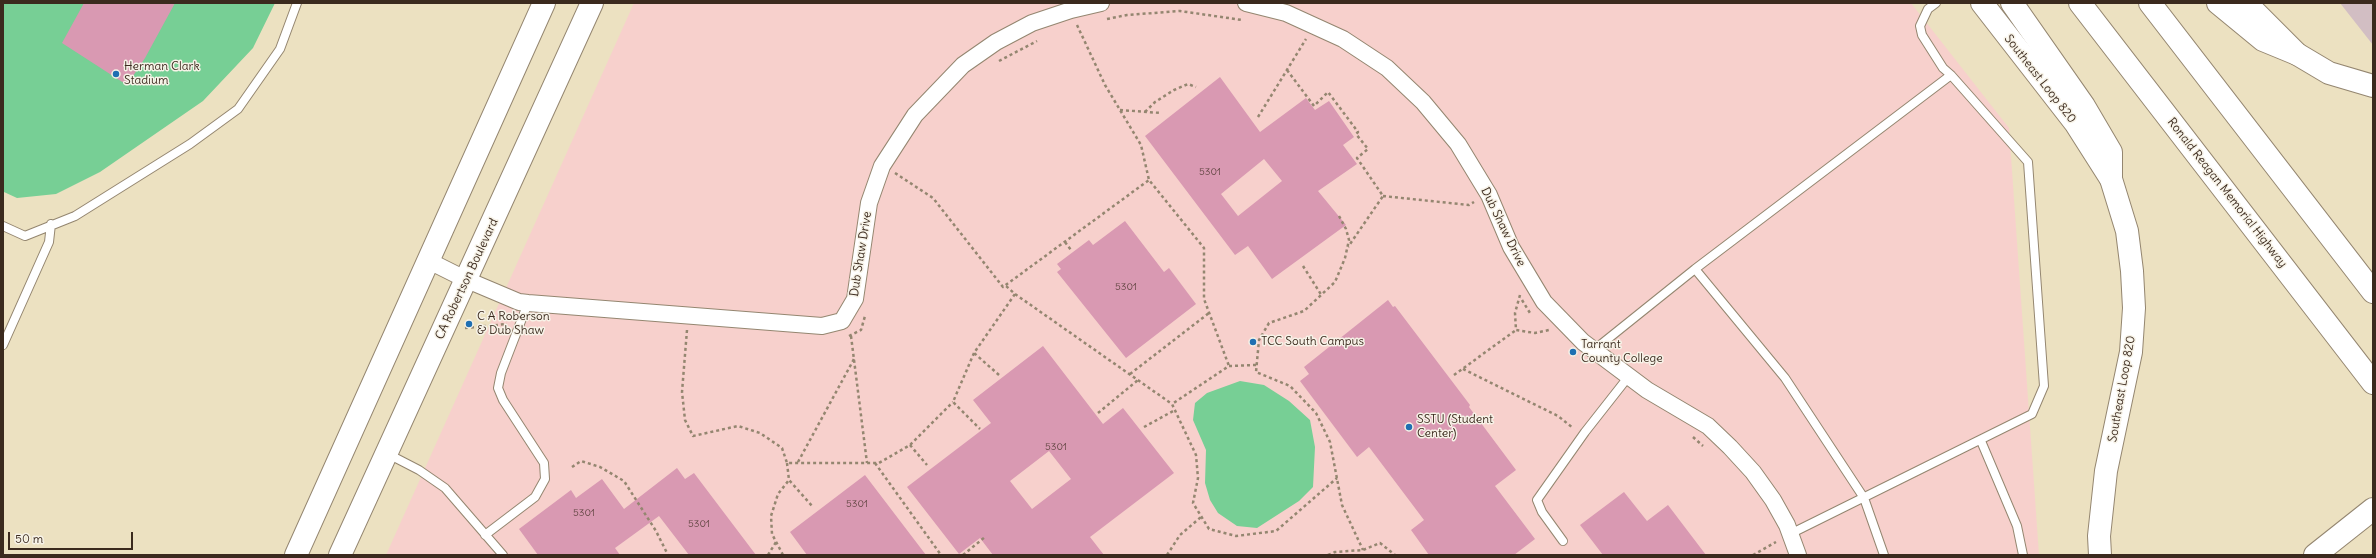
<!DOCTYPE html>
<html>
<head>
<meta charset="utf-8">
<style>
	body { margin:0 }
	#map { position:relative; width:2376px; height:558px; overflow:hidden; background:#ece1c1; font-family:Delius,sans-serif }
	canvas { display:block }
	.frame { position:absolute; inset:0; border:4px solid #3b2a1e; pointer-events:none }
	.scale { position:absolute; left:8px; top:532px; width:125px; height:18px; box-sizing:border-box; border:2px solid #3b2a1e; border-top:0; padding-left:5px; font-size:12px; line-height:14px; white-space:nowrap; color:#3b2a1e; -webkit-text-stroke:3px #f7f3e8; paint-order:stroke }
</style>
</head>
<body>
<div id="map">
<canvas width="2376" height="558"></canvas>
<div class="frame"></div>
<div class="scale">50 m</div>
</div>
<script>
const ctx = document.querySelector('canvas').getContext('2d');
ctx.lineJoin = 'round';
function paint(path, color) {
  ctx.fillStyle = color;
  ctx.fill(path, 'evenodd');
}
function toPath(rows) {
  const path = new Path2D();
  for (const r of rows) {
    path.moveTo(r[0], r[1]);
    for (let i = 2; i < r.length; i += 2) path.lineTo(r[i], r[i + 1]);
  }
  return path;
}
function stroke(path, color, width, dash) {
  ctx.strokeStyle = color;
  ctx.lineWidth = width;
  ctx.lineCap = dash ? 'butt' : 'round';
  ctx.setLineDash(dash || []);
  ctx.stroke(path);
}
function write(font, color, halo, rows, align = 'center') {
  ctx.font = font + ' Delius,sans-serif';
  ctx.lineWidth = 3;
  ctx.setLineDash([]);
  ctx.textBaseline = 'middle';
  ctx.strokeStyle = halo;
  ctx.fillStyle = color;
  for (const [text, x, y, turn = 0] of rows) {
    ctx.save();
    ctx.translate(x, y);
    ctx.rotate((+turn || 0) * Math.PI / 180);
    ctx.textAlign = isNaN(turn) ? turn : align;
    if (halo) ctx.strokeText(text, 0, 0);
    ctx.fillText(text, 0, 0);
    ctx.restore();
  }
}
paint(toPath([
	[634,3,1911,3,2009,128,2039,555,386,555]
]), '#f7d0cc');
paint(toPath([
	[2340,3,2373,3,2373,45]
]), '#d2bec3');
paint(toPath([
	[3,3,275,3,253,48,203,101,100,172,56,194,17,198,4,192,3,188],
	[1240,381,1264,385,1289,401,1310,420,1315,447,1313,487,1299,501,1257,528,1237,526,1218,513,1210,500,1205,483,1206,450,1193,420,1195,403,1207,393]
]), '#77cf95');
paint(toPath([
	[84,3,175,3,145,58,127,85,62,43],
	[1220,77,1260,132,1306,98,1315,110,1329,101,1354,137,1343,145,1357,164,1318,191,1346,225,1272,279,1248,246,1235,255,1145,136],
	[1264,159,1282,181,1238,216,1221,194],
	[1125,221,1164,272,1169,268,1196,304,1126,358,1057,272,1061,269,1057,264,1089,240,1093,245],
	[1388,300,1393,307,1395,306,1470,405,1469,407,1516,470,1495,486,1535,539,1514,555,1429,555,1411,530,1424,520,1369,447,1357,457,1300,381,1309,374,1304,367],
	[1043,346,1103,424,1123,408,1174,473,1090,537,1104,555,993,555,980,538,959,554,907,487,991,423,973,400],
	[1049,451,1071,479,1032,509,1010,481],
	[677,468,685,479,694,473,756,555,689,555,659,516,615,548,620,555,538,555,519,529,571,490,576,498,602,479,624,509],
	[865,475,926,555,807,555,790,532],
	[1624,492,1647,521,1668,505,1706,555,1603,555,1580,525]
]), '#d999b2');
const lane = toPath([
	[3,226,25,236,75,216,190,144,238,109,280,49,297,3],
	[1695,269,1785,378,1864,498,1884,555],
	[3,345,49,242,51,224],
	[1594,350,1695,269,1951,75,1943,68,1922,35,1920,26,1928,9,1936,3],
	[1981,441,2017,526,2023,555],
	[388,454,419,470,445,488,503,555],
	[1790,534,2032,414,2044,386,2028,162,1951,75],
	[485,535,535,497,545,479,544,463,503,400,498,388,501,373,528,303],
	[1563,541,1542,512,1537,500,1585,432,1629,376]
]);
const street = toPath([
	[1246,3,1286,13,1343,39,1387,68,1423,102,1458,144,1489,195,1511,247,1544,302,1583,342,1647,390,1708,426,1730,447,1753,472,1773,500,1787,525,1798,555],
	[429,261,467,280,519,302,528,303,822,326,842,321,855,299,869,203,882,166,915,115,963,65,996,42,1032,23,1071,10,1101,3]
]);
const secondary = toPath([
	[1982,3,2076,124,2111,179,2127,231,2132,271,2134,308,2131,352,2106,471,2099,536,2100,555],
	[2246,3,2297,54,2329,73,2373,86],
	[296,555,544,3],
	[340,555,592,3],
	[2315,555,2373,509]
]);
const highway = toPath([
	[2012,3,2084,106,2111,152,2111,179],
	[2080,3,2373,383],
	[2150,3,2373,292],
	[2218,3,2263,40,2297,54]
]);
stroke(lane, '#948670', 10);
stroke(street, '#948670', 18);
stroke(secondary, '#948670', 24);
stroke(highway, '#948670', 24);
stroke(toPath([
	[1107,19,1127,15,1180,11,1242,20],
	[1077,25,1105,85,1141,145,1149,180,1204,248,1204,299,1229,366],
	[999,61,1037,41],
	[1287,70,1314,106,1328,92,1358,132,1356,134,1368,149,1357,158,1383,196,1348,247],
	[1120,110,1161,113],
	[1145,112,1155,102,1174,90,1188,84,1196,87],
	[1258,117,1306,39],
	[895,173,933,198,1003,287,1149,180],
	[1383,196,1469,205,1474,202],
	[1339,216,1346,229,1349,240,1345,258,1335,282,1304,311,1269,323,1259,340,1256,372,1290,386,1316,413,1330,442,1342,505,1363,550],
	[1065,242,1071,250],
	[1303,266,1322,296],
	[1015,294,1172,404],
	[1520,295,1515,313,1516,330,1535,333,1549,330],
	[1522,300,1530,313],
	[465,328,507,324],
	[687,330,682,392,685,420,693,436,738,426,760,433,782,448,787,463,879,463,910,445,953,402],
	[849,336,861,330,865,316],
	[851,336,867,463],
	[974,353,953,402,980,429],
	[1256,365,1229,366,1172,404,1196,455,1198,478,1193,503,1209,529,1236,536,1276,531,1337,478],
	[1463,369,1558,416,1573,428],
	[1130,374,1209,313],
	[999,375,974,353,1015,294,1005,285],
	[1454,375,1516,330],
	[1098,413,1138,380],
	[1144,427,1175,410],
	[1693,437,1703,446],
	[910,445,927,465],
	[798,462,854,359],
	[787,463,789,480,813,507],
	[875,463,941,555],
	[572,467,581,461,600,467,624,481,656,531,668,555],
	[768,555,776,542],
	[783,555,772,534,771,516,778,494,789,480],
	[963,555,985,537],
	[1167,555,1180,535,1201,517],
	[1328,555,1335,552,1363,550,1380,543,1395,555],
	[1753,555,1776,542]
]), '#948670', 2.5, [3, 3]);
stroke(lane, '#fff', 8);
stroke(street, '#fff', 16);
stroke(secondary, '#fff', 22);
stroke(highway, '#fff', 22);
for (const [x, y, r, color] of [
	[116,74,4,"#1f6fb2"],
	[469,324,4,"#1f6fb2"],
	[1253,342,4,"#1f6fb2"],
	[1573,352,4,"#1f6fb2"],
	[1409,427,4,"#1f6fb2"]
]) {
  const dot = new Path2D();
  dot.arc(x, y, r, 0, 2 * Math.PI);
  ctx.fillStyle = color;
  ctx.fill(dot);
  stroke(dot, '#f7f3e8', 1.5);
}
write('10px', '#624643', null, [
	["5301",1210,172],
	["5301",1126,287],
	["5301",1056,447],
	["5301",857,504],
	["5301",584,513],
	["5301",699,524]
]);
write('12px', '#3b2a1e', '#f7f3e8', [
	["Herman Clark",124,67],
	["Stadium",124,81],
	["C A Roberson",477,317],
	["& Dub Shaw",477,331],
	["TCC South Campus",1261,342],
	["Tarrant",1581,345],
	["County College",1581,359],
	["SSTU (Student",1417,420],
	["Center)",1417,434]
], 'left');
write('12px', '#3b2a1e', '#f7f3e8', [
	["Southeast Loop 820",2040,79,52],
	["Ronald Reagan Memorial Highway",2227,193,52],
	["Dub Shaw Drive",1503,227,64],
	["Dub Shaw Drive",861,254,-81],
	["CA Robertson Boulevard",467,279,-65],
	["Southeast Loop 820",2122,389,-80]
]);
</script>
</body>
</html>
